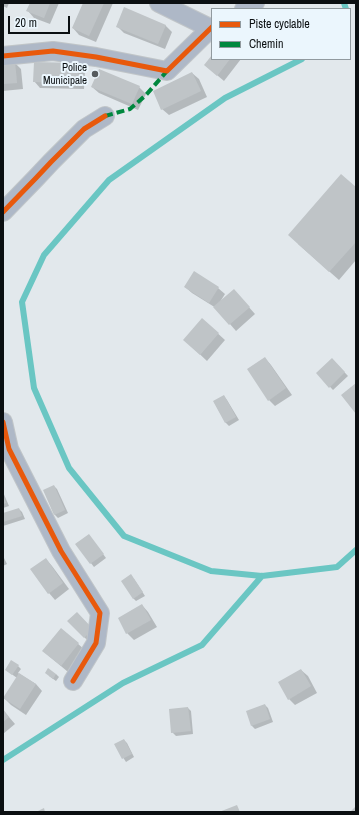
<!DOCTYPE html>
<html>
<head>
<meta charset="utf-8">
<style>
	body { margin:0 }
	#map { position:relative; width:359px; height:815px; overflow:hidden; background:#e2e8ec; font-family:"Archivo Narrow",sans-serif }
	canvas { display:block }
	.frame { position:absolute; inset:0; border:4px solid #0b0f11; pointer-events:none }
	.legend { position:absolute; left:211px; top:8px; width:140px; height:52px; box-sizing:border-box; background:#ebf6fd; border:1px solid #919a9f; margin:0; padding:5px 7px; list-style:none; font-size:12px; color:#0b0f11 }
	.legend li { display:flex; align-items:center; gap:8px; height:20px }
	.legend b { width:20px; border:1px solid #919a9f }
	.scale { position:absolute; left:8px; top:16px; width:62px; height:18px; box-sizing:border-box; border:2px solid #0b0f11; border-top:0; padding-left:5px; font-size:12px; line-height:14px; white-space:nowrap; color:#0b0f11; -webkit-text-stroke:3px #ebf6fd; paint-order:stroke }
</style>
</head>
<body>
<div id="map">
<canvas width="359" height="815"></canvas>
<div class="frame"></div>
<ul class="legend">
<li><b style="height:5px;background:#e8590c"></b>Piste cyclable</li>
<li><b style="height:5px;background:#00873e"></b>Chemin</li>
</ul>
<div class="scale">20 m</div>
</div>
<script>
const ctx = document.querySelector('canvas').getContext('2d');
ctx.lineJoin = 'round';
function paint(path, color) {
  ctx.fillStyle = color;
  ctx.fill(path, 'evenodd');
}
function toPath(rows) {
  const path = new Path2D();
  for (const r of rows) {
    path.moveTo(r[0], r[1]);
    for (let i = 2; i < r.length; i += 2) path.lineTo(r[i], r[i + 1]);
  }
  return path;
}
function stroke(path, color, width, dash) {
  ctx.strokeStyle = color;
  ctx.lineWidth = width;
  ctx.lineCap = dash ? 'butt' : 'round';
  ctx.setLineDash(dash || []);
  ctx.stroke(path);
}
function write(font, color, halo, rows, align = 'center') {
  ctx.font = font + ' "Archivo Narrow",sans-serif';
  ctx.lineWidth = 4;
  ctx.setLineDash([]);
  ctx.textBaseline = 'middle';
  ctx.strokeStyle = halo;
  ctx.fillStyle = color;
  for (const [text, x, y, turn = 0] of rows) {
    ctx.save();
    ctx.translate(x, y);
    ctx.rotate((+turn || 0) * Math.PI / 180);
    ctx.textAlign = isNaN(turn) ? turn : align;
    if (halo) ctx.strokeText(text, 0, 0);
    ctx.fillText(text, 0, 0);
    ctx.restore();
  }
}
paint(toPath([
	[3,3,9,3,7,8,3,6],
	[31,3,59,3,50,24,34,18,28,11],
	[84,3,113,3,96,42,79,35,73,28],
	[165,25,172,32,165,49,124,33,117,26],
	[212,57,212,59,241,59,224,81,205,65],
	[15,63,21,69,23,89,3,91,3,64],
	[78,64,85,70,84,89,40,88,34,81],
	[192,73,199,79,207,97,169,115,162,109],
	[92,87,139,87,146,94,138,110,99,93],
	[356,189,356,260,339,280,298,244],
	[185,287,218,288,225,294,220,302,240,297,255,314,236,331,216,308,192,293],
	[202,319,225,340,207,361,191,346],
	[265,358,271,365,292,395,275,406,269,400],
	[332,359,348,376,333,390,317,373],
	[224,396,227,400,239,420,229,426,226,423,214,402],
	[54,486,57,489,68,513,58,518,55,515,44,491],
	[3,492,9,506,3,508],
	[19,509,22,512,25,519,3,526,3,514],
	[89,535,106,558,94,567,76,544],
	[3,556,7,564,3,566],
	[46,559,52,566,69,589,55,600,49,593],
	[134,579,145,596,136,601,133,598],
	[142,605,148,612,157,627,134,640,127,633],
	[69,621,95,633,87,640],
	[61,629,85,650,68,672,43,651],
	[18,666,21,669,18,673,36,684,42,691,26,715,11,705,4,698,17,678,6,670],
	[301,670,308,676,317,693,295,705,289,699],
	[56,674,59,677,56,681,49,676],
	[265,705,268,708,273,722,255,729,252,726,247,712],
	[188,708,191,711,193,734,176,736,172,732],
	[3,710,15,724,3,734],
	[124,740,127,743,134,757,126,762,115,745]
]), '#0003');
stroke(toPath([
	[344,3,346,9],
	[302,59,225,98,109,180,44,255,22,302,34,388,69,468,124,536,211,571,262,576,337,567,356,550],
	[3,760,123,683,202,645,262,576]
]), '#6ac6c3', 6);
paint(toPath([
	[30,3,50,3,44,18,26,11],
	[83,3,104,3,89,36,72,28],
	[124,7,166,25,158,44,116,27],
	[212,55,212,59,230,59,217,76,204,65],
	[15,62,17,83,3,84,3,63],
	[34,62,79,63,78,83,33,82],
	[99,69,140,86,132,104,91,87],
	[192,72,201,91,161,110,153,91],
	[341,174,356,187,356,242,329,272,288,235],
	[194,271,219,287,209,303,184,287],
	[234,289,250,307,229,325,213,307],
	[202,318,219,333,200,355,183,340],
	[265,357,286,388,268,401,247,369],
	[332,358,345,372,329,388,316,373],
	[356,383,356,414,341,395],
	[224,395,236,417,225,423,213,401],
	[54,485,65,510,54,515,43,490],
	[3,495,6,503,3,504],
	[19,508,22,516,3,522,3,513],
	[89,534,104,554,90,564,75,544],
	[46,558,63,583,48,594,30,569],
	[131,574,143,592,133,599,121,581],
	[142,604,151,620,126,634,118,618],
	[77,612,93,629,84,638,67,621],
	[61,628,79,643,61,666,42,651],
	[11,660,19,665,12,675,5,670],
	[48,668,56,674,53,679,45,673],
	[301,669,311,686,288,700,278,682],
	[19,673,36,684,20,709,3,698],
	[265,704,270,719,251,726,246,711],
	[188,707,191,731,171,733,169,709],
	[3,709,9,717,3,722],
	[124,739,132,754,122,759,114,744],
	[237,805,240,812,219,812],
	[356,806,356,812,350,812],
	[44,808,45,812,36,812]
]), '#bfc4c7');
const minor = toPath([
	[159,3,210,28],
	[244,9,255,3],
	[3,56,53,51,96,57,167,71,212,27],
	[3,212,36,178,51,162,84,129,105,116],
	[3,422,9,449,61,551,100,613,96,643,73,681]
]);
stroke(minor, '#c0c5c8', 20);
stroke(minor, '#aeb8c7', 18);
stroke(toPath([
	[105,116,130,109,146,95,167,71]
]), '#00873e', 4, [8, 4]);
stroke(toPath([
	[3,56,53,51,96,57,167,71,212,27],
	[3,212,36,178,51,162,84,129,105,116],
	[3,422,9,449,61,551,100,613,96,643,73,681]
]), '#e8590c', 5);
for (const [x, y, r, color] of [
	[95,74,4,"#565b5e"]
]) {
  const dot = new Path2D();
  dot.arc(x, y, r, 0, 2 * Math.PI);
  ctx.fillStyle = color;
  ctx.fill(dot);
  stroke(dot, '#ebf6fd', 1.5);
}
write('11px', '#0b0f11', '#ebf6fd', [
	["Police",87,68],
	["Municipale",87,81]
], 'right');
</script>
</body>
</html>
